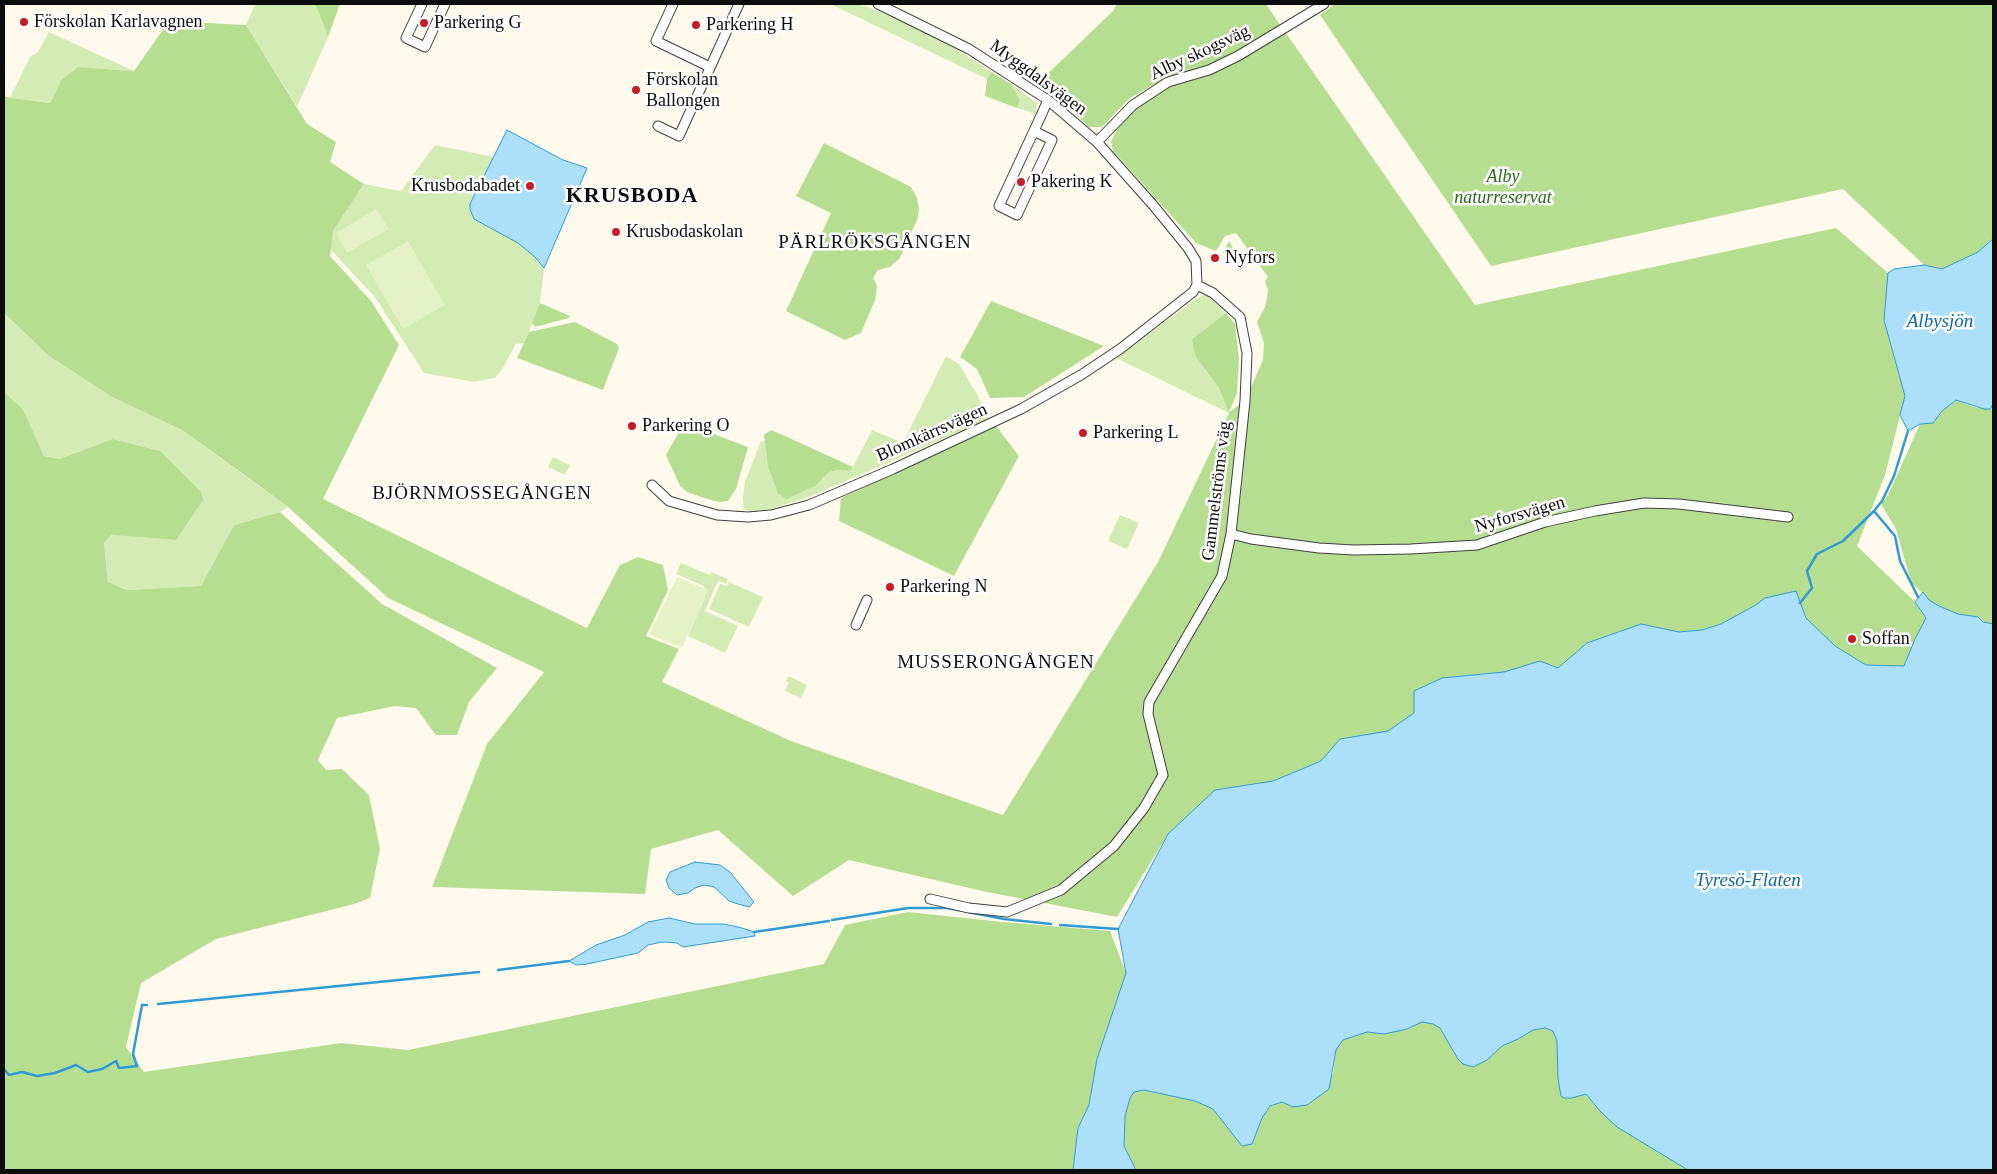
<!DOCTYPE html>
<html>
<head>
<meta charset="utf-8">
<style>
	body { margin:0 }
	#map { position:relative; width:1997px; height:1174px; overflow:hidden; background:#fffaec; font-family:"Times New Roman",serif }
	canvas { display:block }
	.frame { position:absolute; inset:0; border:5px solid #0c0c0c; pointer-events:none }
</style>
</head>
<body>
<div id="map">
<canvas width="1997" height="1174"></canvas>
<div class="frame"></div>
</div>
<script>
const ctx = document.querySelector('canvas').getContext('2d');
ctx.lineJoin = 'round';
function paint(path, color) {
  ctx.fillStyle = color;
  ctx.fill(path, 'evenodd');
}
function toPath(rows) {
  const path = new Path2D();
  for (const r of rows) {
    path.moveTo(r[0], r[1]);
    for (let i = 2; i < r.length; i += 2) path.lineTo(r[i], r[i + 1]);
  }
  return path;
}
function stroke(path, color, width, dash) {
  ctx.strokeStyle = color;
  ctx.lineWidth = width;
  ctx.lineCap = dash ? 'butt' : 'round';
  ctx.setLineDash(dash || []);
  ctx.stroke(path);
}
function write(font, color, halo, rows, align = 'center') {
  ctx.font = font + ' "Times New Roman",serif';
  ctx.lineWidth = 5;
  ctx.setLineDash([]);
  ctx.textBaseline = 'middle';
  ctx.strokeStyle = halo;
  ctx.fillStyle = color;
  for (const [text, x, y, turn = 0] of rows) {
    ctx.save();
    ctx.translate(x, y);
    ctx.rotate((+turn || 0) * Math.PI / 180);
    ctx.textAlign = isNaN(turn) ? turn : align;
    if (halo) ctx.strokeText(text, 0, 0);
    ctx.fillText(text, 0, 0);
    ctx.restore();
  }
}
paint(toPath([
	[255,4,313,4,317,8,328,37,297,107,246,25],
	[830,4,855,4,868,7,915,26,958,50,992,72,987,79],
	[49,32,134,71,78,67,62,79,50,103,10,98,30,57,38,52],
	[1011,84,1037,103,1036,114,1017,108,1020,100],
	[435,145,494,157,470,204,470,209,472,215,474,219,518,243,535,257,544,268,540,303,529,332,524,343,516,344,503,368,495,378,474,382,424,373,375,297,330,249,333,231,364,184,401,191],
	[1204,295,1210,298,1226,313,1192,339,1219,388,1229,413,1116,358,1197,298],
	[4,313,49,356,112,397,182,430,288,507,280,512,234,525,201,586,127,590,108,582,104,543,113,535,176,540,160,451,113,439,59,459,44,456,23,409,4,392],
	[946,356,959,364,978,396,988,419,809,497,766,510,749,511,744,509,743,498,745,482,761,441,765,442,768,467,823,479,828,472,838,470,849,471,853,467,872,430,903,443],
	[553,457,570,465,565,475,548,467],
	[1120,515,1139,523,1127,549,1108,541],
	[681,563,710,575,711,572,728,579,726,584,719,581,717,583,705,611,738,626,725,653,688,636,708,590,704,588,704,586,676,574],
	[729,582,763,597,749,627,709,609,720,584,727,586],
	[789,676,807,685,801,698,785,691,789,683,786,681]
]), '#d3ecb3');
paint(toPath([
	[313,4,340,4,328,37,317,8],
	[1117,4,1266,4,1280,25,1214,65,1167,77,1130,98,1102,127,1089,127,1058,98,1037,84,1113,11],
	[1335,4,1993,4,1993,239,1978,252,1942,269,1924,265,1843,189,1491,266,1320,15],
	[169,21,246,25,307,124,336,142,330,162,364,184,333,231,330,256,371,301,399,345,323,499,587,628,620,565,638,557,663,565,668,590,646,636,679,649,662,682,791,741,1003,815,1158,562,1229,413,1219,388,1195,355,1192,339,1226,313,1235,324,1239,359,1237,393,1229,412,1245,401,1263,360,1264,343,1257,322,1265,307,1267,298,1268,290,1265,281,1268,277,1236,233,1225,236,1216,251,1196,243,1113,151,1111,142,1118,127,1137,108,1171,86,1207,76,1237,62,1286,33,1475,305,1836,228,1888,273,1884,320,1905,396,1885,475,1857,546,1915,602,1926,618,1915,640,1904,667,1866,665,1835,646,1806,618,1765,598,1754,606,1721,624,1702,630,1679,632,1641,624,1587,643,1558,668,1540,661,1504,672,1442,678,1414,713,1388,731,1340,739,1321,761,1273,781,1215,790,1168,834,1117,917,982,891,849,860,793,896,718,830,651,849,645,894,432,887,487,744,544,672,388,598,288,507,246,476,182,430,112,397,49,356,4,313,4,96,11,98,50,103,62,79,78,67,134,71],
	[992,72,1011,84,1020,100,1017,108,985,96,987,79],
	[824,143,911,187,917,198,919,210,917,220,900,258,890,267,878,270,873,278,877,286,875,300,861,333,845,340,786,311,831,213,796,196],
	[1229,241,1237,255,1234,258,1231,258,1223,253],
	[991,301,1104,346,1024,397,990,398,977,369,960,357],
	[540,303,570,316,569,318,535,327,532,323],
	[575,322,617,344,619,348,603,390,517,358,529,332],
	[4,392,23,409,44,456,59,459,113,439,160,451,201,492,203,500,176,540,112,535,104,543,108,582,127,590,201,586,234,525,280,512,382,604,497,668,469,702,457,735,436,735,416,708,395,706,337,718,318,760,326,770,342,769,369,795,380,849,370,898,354,904,216,939,141,983,126,1047,144,1072,341,1043,408,1050,824,964,845,925,908,912,1003,922,1110,931,1126,973,1097,1059,1089,1105,1078,1128,1073,1170,4,1170],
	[1956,400,1974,407,1990,409,1993,404,1993,624,1987,624,1978,617,1958,614,1933,604,1911,582,1896,529,1881,504,1888,495,1920,424,1933,423,1942,411],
	[684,423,748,447,736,489,728,501,719,502,701,497,687,492,680,486,666,455],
	[996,426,1019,456,954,576,839,521,841,498],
	[771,430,785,436,853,467,849,471,838,470,829,472,815,486,786,499,778,493,768,467,764,435],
	[1422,1022,1433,1024,1441,1028,1458,1059,1487,1060,1502,1046,1533,1030,1545,1028,1553,1031,1557,1041,1560,1091,1578,1096,1586,1094,1600,1111,1688,1170,1136,1170,1124,1147,1125,1116,1130,1098,1134,1092,1144,1090,1195,1101,1213,1109,1242,1146,1252,1143,1262,1118,1270,1106,1282,1102,1293,1107,1333,1074,1336,1050,1343,1040,1367,1032,1384,1034,1407,1029]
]), '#b6de91');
paint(toPath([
	[376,209,389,229,347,253,336,233],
	[408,241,445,305,403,329,366,265],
	[677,577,708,590,682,648,649,634]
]), '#e5f2c5');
const water = toPath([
	[507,130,563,160,587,168,544,268,535,257,518,243,474,219,470,209,470,204,507,130],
	[1993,239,1993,404,1990,409,1984,409,1956,400,1942,411,1933,423,1920,424,1908,431,1900,415,1905,396,1884,320,1888,273,1894,269,1924,265,1942,269,1978,252,1993,239],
	[1796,591,1806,618,1835,646,1866,665,1904,666,1915,639,1926,618,1915,602,1923,592,1929,600,1939,606,1958,614,1978,617,1983,622,1993,624,1993,1170,1688,1170,1617,1127,1600,1111,1586,1094,1572,1098,1564,1098,1561,1096,1558,1079,1557,1041,1553,1031,1545,1028,1533,1030,1518,1039,1502,1046,1487,1060,1473,1067,1463,1064,1458,1059,1440,1028,1433,1024,1422,1022,1407,1029,1384,1034,1367,1032,1343,1040,1336,1050,1329,1089,1307,1105,1293,1107,1282,1102,1270,1106,1262,1118,1252,1144,1242,1146,1213,1109,1195,1101,1144,1090,1134,1092,1130,1098,1125,1116,1124,1146,1136,1170,1073,1170,1078,1128,1089,1105,1097,1059,1126,973,1118,929,1168,834,1215,790,1273,781,1321,761,1340,739,1388,731,1414,713,1414,691,1442,678,1504,672,1540,661,1558,668,1587,643,1641,624,1679,632,1702,630,1721,624,1754,606,1765,598,1796,591],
	[695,862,720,865,730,872,754,902,749,907,738,904,729,901,714,887,704,885,695,888,688,893,677,895,669,888,666,880,670,872,695,862],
	[669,918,695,924,724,924,742,928,754,932,755,936,683,947,677,943,662,942,648,945,638,953,587,964,576,965,569,961,596,945,625,935,648,922,669,918]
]);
paint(water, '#ace0fa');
stroke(water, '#2e9ad6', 1);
stroke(toPath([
	[1908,431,1894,476,1882,501,1874,511,1895,536,1900,561,1918,597],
	[1800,603,1812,588,1807,571,1817,554,1843,541,1874,511],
	[832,920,908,908,947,908,1004,919,1051,924],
	[1060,925,1118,929],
	[754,932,829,921],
	[498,970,569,961],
	[158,1004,479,972],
	[4,1069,9,1075,22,1072,37,1076,55,1073,76,1065,88,1072,102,1069,116,1061,119,1068,137,1066,133,1054,142,1005,147,1005]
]), '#2e9ad6', 2.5);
const minor = toPath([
	[422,4,406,38,425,47,445,4],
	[673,4,656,41,710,67],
	[658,126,679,136,739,4],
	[1034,131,1052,140,1017,215,999,206,1039,120,1048,100],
	[1097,142,1133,105,1168,82,1209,70,1238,56,1324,4],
	[652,485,669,501,717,515,748,517,771,515,809,505,893,469,1021,409,1081,375,1120,349,1193,292,1197,285,1196,261,1188,248,1153,205,1097,142,1048,100,969,49,878,4],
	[1231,534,1251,539,1319,548,1354,550,1411,549,1477,545,1545,522,1595,511,1644,503,1679,504,1788,517],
	[856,625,867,600],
	[930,899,969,908,1007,912,1061,890,1114,846,1144,808,1163,775,1148,714,1149,702,1222,576,1231,534,1245,401,1247,353,1240,317,1213,293,1197,285]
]);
stroke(minor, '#3f3f3f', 11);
stroke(minor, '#fff', 9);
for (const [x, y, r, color] of [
	[24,22,5,"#c51b2a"],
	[424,23,5,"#c51b2a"],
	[696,25,5,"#c51b2a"],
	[636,90,5,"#c51b2a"],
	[1021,182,5,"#c51b2a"],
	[530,186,5,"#c51b2a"],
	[616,232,5,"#c51b2a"],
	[1215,258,5,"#c51b2a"],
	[632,426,5,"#c51b2a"],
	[1083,433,5,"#c51b2a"],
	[890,587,5,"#c51b2a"],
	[1852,639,5,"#c51b2a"]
]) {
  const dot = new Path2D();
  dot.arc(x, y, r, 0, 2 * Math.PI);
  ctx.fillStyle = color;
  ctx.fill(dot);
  stroke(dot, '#fff', 2);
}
write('18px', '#0c0c0c', '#fff', [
	["Förskolan Karlavagnen",34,22],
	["Parkering G",434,23],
	["Parkering H",706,25],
	["Förskolan",646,80],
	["Ballongen",646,101],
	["Pakering K",1031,182],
	["Krusbodabadet",520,186,"right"],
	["Krusbodaskolan",626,232],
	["Nyfors",1225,258],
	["Parkering O",642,426],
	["Parkering L",1093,433],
	["Parkering N",900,587],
	["Soffan",1862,639]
], 'left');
write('18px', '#0c0c0c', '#fff', [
	["Alby skogsväg",1200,53,-25],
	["Myggdalsvägen",1038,78,36],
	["Blomkärrsvägen",932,433,-24],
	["Gammelströms väg",1217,491,-83],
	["Nyforsvägen",1520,515,-16]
]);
write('italic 18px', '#2c6819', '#fff', [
	["Alby",1503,177],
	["naturreservat",1503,198]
]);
ctx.letterSpacing = '1px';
write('19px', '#0c0c0c', '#fff', [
	["PÄRLRÖKSGÅNGEN",875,243],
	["BJÖRNMOSSEGÅNGEN",482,494],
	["MUSSERONGÅNGEN",996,663]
]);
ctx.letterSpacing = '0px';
write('italic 19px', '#0e69a6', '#fff', [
	["Albysjön",1940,322],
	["Tyresö-Flaten",1748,881]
]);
ctx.letterSpacing = '1px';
write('bold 22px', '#0c0c0c', '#fff', [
	["KRUSBODA",632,196]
]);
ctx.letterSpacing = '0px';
</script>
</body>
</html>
